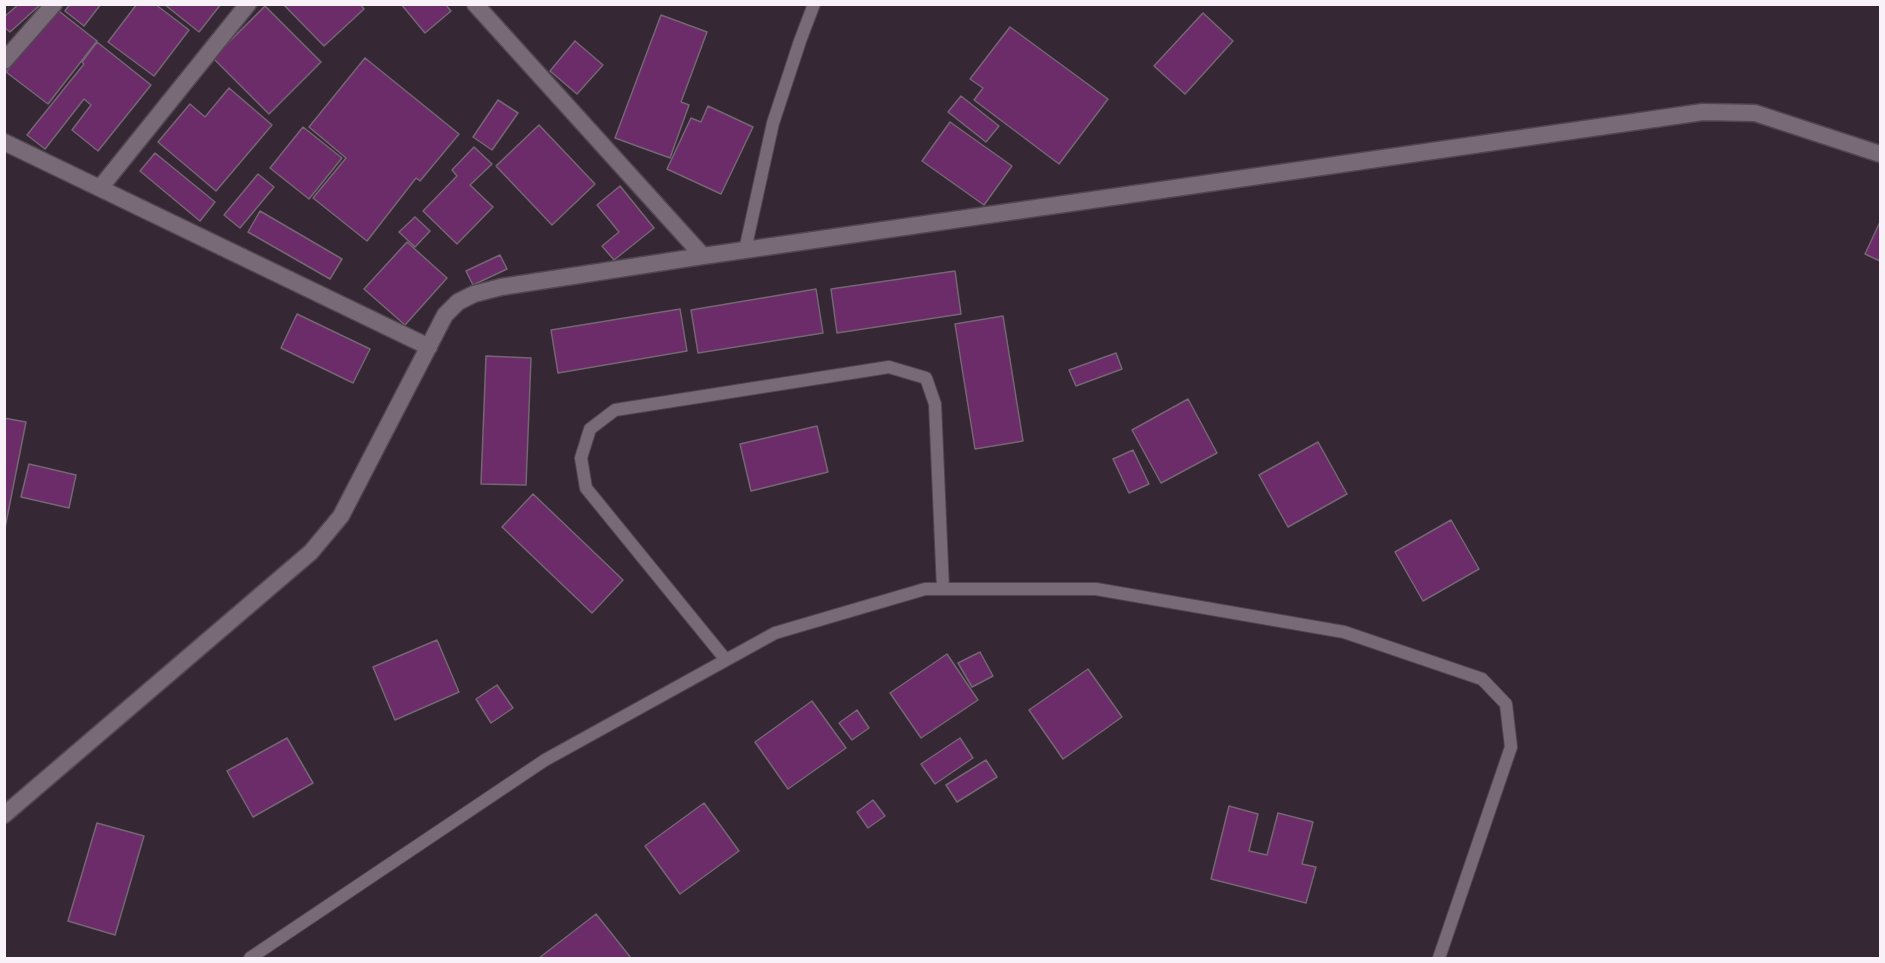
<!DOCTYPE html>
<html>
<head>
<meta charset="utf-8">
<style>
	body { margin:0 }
	#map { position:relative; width:1885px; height:963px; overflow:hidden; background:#352834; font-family:"Sofia Sans Condensed",sans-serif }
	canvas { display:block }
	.frame { position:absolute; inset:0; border:6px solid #f9f1f8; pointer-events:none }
</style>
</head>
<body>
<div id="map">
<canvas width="1885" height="963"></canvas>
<div class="frame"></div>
</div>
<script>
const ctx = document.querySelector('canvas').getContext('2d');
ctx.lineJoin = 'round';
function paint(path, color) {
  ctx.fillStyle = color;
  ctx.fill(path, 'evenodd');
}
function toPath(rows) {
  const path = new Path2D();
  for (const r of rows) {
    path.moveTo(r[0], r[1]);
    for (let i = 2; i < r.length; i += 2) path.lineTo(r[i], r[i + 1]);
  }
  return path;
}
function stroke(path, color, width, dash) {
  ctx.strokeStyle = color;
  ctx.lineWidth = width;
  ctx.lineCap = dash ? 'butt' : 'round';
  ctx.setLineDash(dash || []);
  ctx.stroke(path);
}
const building = toPath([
	[19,4,41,4,10,32,4,27,4,17,19,4],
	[70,4,101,4,84,26,65,11,70,4],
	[137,4,155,4,189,30,154,76,108,42,137,4],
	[164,4,221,4,199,32,164,4],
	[283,4,360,4,364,9,324,46,283,4],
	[401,4,445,4,451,11,425,33,401,4],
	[265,6,321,62,269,114,213,58,265,6],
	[55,8,97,41,48,104,6,72,55,8],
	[1203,13,1233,41,1185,94,1154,66,1203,13],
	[661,15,707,32,681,102,689,105,670,158,615,138,661,15],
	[1010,27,1108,99,1059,164,974,100,983,88,970,79,1010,27],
	[575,41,603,65,577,94,550,71,575,41],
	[97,42,151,85,98,151,72,130,91,105,84,99,45,149,27,135,84,64,82,62,97,42],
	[365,58,459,134,420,181,416,178,367,241,313,198,346,158,309,127,365,58],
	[229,88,272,125,216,191,158,142,190,104,205,117,229,88],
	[961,96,999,126,986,142,948,112,961,96],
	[498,100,518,113,492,150,473,137,498,100],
	[708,106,753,127,721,194,667,169,691,118,701,122,708,106],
	[950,122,1012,166,984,205,922,161,950,122],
	[539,125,595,184,552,225,496,166,539,125],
	[303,127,342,158,309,199,270,168,303,127],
	[474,147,492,164,470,185,493,207,457,244,423,211,457,176,452,170,474,147],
	[155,153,215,202,200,221,140,171,155,153],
	[258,174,274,187,240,228,224,215,258,174],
	[620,186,654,228,614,260,602,246,619,232,597,205,620,186],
	[260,211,342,259,330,279,248,232,260,211],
	[415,217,430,231,415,247,399,232,415,217],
	[1880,222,1880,261,1865,254,1880,222],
	[407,242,447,278,405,325,364,289,407,242],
	[500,255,507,269,473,285,466,271,500,255],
	[955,271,961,314,837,333,831,289,955,271],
	[816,289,823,333,698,353,691,310,816,289],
	[680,309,687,351,558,373,551,330,680,309],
	[297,314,370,349,353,383,281,348,297,314],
	[1003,316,1023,441,975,449,955,324,1003,316],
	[1116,353,1122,369,1076,386,1069,370,1116,353],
	[486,356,531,358,526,485,481,484,486,356],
	[1188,399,1217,453,1161,483,1132,430,1188,399],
	[4,418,26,422,4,533,4,418],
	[817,426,828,472,751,491,740,444,817,426],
	[1318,442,1347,494,1288,527,1259,475,1318,442],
	[1133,450,1149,484,1129,493,1113,459,1133,450],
	[29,464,76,475,69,508,21,497,29,464],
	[533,494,623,580,592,613,502,527,533,494],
	[1451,520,1479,569,1423,601,1395,552,1451,520],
	[437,640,459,692,395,720,373,667,437,640],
	[980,652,993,676,972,687,958,663,980,652],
	[947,654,978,700,921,738,890,693,947,654],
	[1088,669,1122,717,1063,759,1029,710,1088,669],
	[497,685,513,708,491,723,476,699,497,685],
	[812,701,846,748,788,789,755,742,812,701],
	[857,710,869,728,852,740,839,723,857,710],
	[287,738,313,783,253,817,227,771,287,738],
	[960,738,973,758,935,784,921,764,960,738],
	[986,760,997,777,957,802,946,785,986,760],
	[873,800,885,816,868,828,857,812,873,800],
	[704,803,739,851,680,894,645,846,704,803],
	[1229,806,1258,814,1249,851,1267,855,1278,813,1313,822,1302,864,1316,867,1306,903,1211,879,1229,806],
	[97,823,144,836,115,935,68,921,97,823],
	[596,914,631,958,539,958,596,914]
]);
paint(building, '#6b2c69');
stroke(building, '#746673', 1.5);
const service = toPath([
	[745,250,773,123,800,41,814,4],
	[726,660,586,488,581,458,590,429,615,410,889,367,926,378,935,404,943,589],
	[250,958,545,760,775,633,925,589,1096,589,1344,632,1482,679,1506,704,1511,747,1439,958]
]);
const minor = toPath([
	[475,4,703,256],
	[4,61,54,4],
	[4,142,429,347],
	[100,188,248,4],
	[4,815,311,552,341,516,445,315,458,302,474,294,501,287,703,256,1703,112,1755,113,1880,154]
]);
stroke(service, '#514750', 14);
stroke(minor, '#514750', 19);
stroke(service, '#796a77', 12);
stroke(minor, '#796a77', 16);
</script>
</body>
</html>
